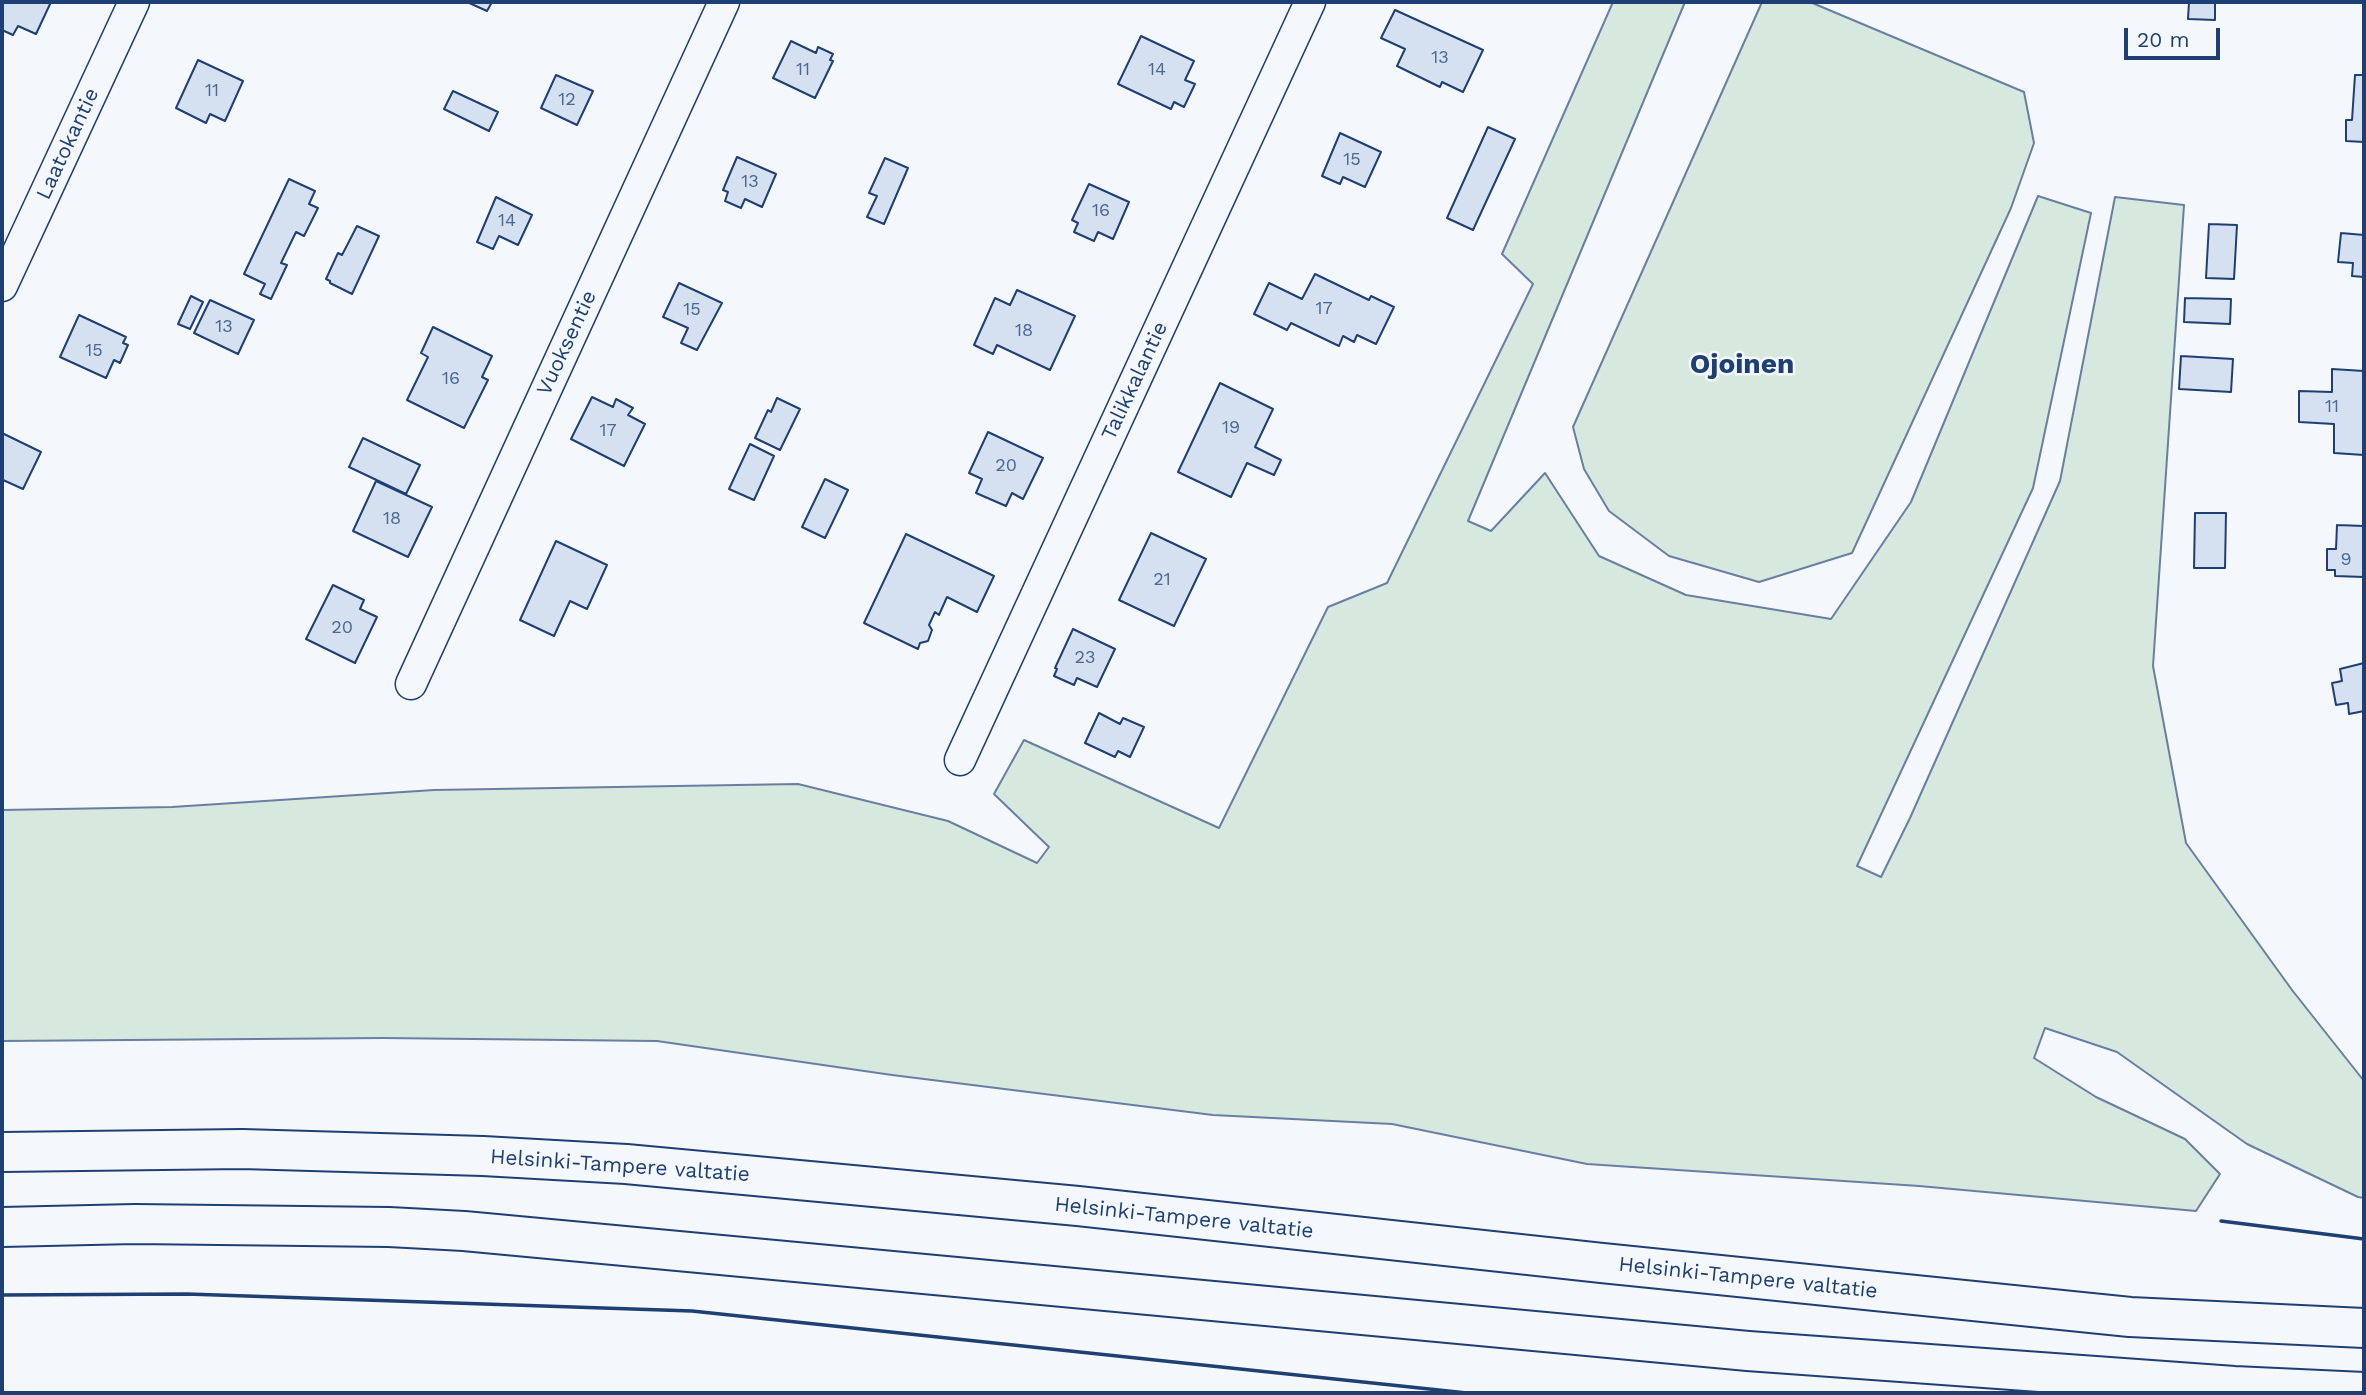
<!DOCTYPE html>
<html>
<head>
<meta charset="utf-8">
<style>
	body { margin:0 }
	#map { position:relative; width:2366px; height:1395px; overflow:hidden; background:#f4f7fb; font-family:"Work Sans",sans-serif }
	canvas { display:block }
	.frame { position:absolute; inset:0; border:4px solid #1d3f73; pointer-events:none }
	.scale { position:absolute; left:2124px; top:28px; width:96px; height:32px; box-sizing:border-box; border:4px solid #1d3f73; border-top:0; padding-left:9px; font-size:21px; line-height:24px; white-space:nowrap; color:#1d3f73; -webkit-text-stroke:5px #f4f7fb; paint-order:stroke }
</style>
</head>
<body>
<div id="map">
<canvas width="2366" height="1395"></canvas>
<div class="frame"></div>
<div class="scale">20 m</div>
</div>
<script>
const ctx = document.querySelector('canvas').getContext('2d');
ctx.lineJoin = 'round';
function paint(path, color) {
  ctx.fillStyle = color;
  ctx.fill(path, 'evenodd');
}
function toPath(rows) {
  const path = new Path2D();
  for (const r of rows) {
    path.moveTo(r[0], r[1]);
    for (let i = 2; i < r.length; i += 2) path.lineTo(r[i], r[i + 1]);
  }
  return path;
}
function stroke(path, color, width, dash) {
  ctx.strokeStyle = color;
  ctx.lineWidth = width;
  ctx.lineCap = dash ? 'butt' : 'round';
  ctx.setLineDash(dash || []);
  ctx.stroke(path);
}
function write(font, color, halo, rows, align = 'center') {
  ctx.font = font + ' "Work Sans",sans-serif';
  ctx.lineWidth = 5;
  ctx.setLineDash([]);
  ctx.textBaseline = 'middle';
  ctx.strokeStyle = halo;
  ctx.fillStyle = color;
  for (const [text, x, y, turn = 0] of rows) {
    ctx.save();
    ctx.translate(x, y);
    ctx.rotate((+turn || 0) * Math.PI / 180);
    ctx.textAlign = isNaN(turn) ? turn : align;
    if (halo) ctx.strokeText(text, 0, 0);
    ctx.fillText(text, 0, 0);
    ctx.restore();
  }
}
const green = toPath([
	[1613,2,1685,2,1468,521,1491,531,1545,473,1599,556,1686,595,1831,619,1911,502,2038,196,2091,213,2033,488,1857,866,1881,877,1910,818,2060,481,2115,197,2184,205,2153,666,2186,843,2292,990,2364,1081,2364,1198,2358,1197,2247,1144,2117,1052,2045,1028,2034,1058,2096,1097,2185,1139,2220,1174,2196,1211,1919,1186,1587,1164,1392,1124,1213,1115,892,1075,657,1041,383,1038,2,1041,2,810,172,807,434,790,798,784,948,821,1037,863,1049,847,994,794,1024,740,1219,828,1328,607,1387,583,1533,284,1502,254,1613,2],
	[1762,2,1810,2,2024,92,2034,143,2011,208,1852,553,1759,582,1669,556,1609,511,1584,469,1573,427,1762,2]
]);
paint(green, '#d7e8df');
stroke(green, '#687fa3', 2);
const building = toPath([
	[2,2,51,2,36,34,18,26,13,35,2,30,2,2],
	[467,2,492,2,487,11,467,2],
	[2189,2,2215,2,2215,20,2188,19,2189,2],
	[1395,10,1483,50,1463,92,1442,82,1440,87,1397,66,1405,49,1381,38,1395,10],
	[1141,36,1194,61,1185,80,1195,84,1184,107,1174,102,1171,109,1118,84,1141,36],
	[791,41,816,53,818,47,833,54,830,60,833,61,815,98,773,78,791,41],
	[198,60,243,81,225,121,210,114,206,123,176,108,198,60],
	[556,75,593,91,577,125,541,108,556,75],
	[2355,75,2364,75,2364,142,2346,141,2346,120,2352,120,2355,75],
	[453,91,498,112,489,131,444,109,453,91],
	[1488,127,1515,139,1473,230,1447,218,1488,127],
	[1340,133,1381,152,1365,187,1343,177,1340,184,1322,176,1340,133],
	[737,157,776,174,762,207,745,199,741,208,725,201,728,192,723,190,737,157],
	[885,158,908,168,884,224,867,217,877,196,869,193,885,158],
	[289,179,315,191,309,204,318,208,304,236,296,232,281,263,287,265,271,299,260,294,265,284,244,274,289,179],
	[1089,184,1129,202,1113,239,1098,232,1094,241,1074,232,1078,223,1072,220,1089,184],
	[496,197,532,215,518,245,499,236,493,249,477,242,496,197],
	[2209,224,2237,225,2234,279,2206,278,2209,224],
	[357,226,379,236,352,294,330,283,330,281,326,279,338,253,342,255,357,226],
	[2341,233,2364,235,2364,277,2352,276,2353,263,2338,262,2341,233],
	[1315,274,1369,300,1371,296,1394,307,1376,344,1357,335,1354,342,1343,336,1339,346,1291,323,1287,330,1254,314,1269,283,1302,299,1315,274],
	[679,283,722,303,697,350,681,343,688,328,663,317,679,283],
	[1017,290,1075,316,1050,370,997,345,993,354,974,345,995,298,1010,305,1017,290],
	[191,296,203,302,190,329,178,324,191,296],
	[2185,298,2231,299,2230,324,2184,322,2185,298],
	[210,300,254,320,238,354,194,333,210,300],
	[79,315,126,337,123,343,128,345,120,363,114,360,106,378,60,357,79,315],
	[433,327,492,356,482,377,488,380,464,428,407,400,428,357,421,353,433,327],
	[2181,356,2233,359,2231,392,2179,389,2181,356],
	[2332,369,2364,371,2364,455,2334,453,2334,424,2299,422,2299,391,2332,392,2332,369],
	[1220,383,1273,409,1255,447,1281,460,1274,475,1247,463,1231,497,1178,472,1220,383],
	[592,397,613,407,616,399,633,408,628,415,645,424,624,466,571,439,592,397],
	[777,398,800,409,780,450,755,438,768,410,771,412,777,398],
	[988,432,1043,458,1023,499,1012,493,1006,506,976,493,982,479,969,473,988,432],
	[2,433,41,452,23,489,3,480,2,482,2,433],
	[363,438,420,465,406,494,349,467,363,438],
	[750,444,774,456,754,500,729,489,750,444],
	[825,479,848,490,825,538,802,527,825,479],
	[376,481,432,507,408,557,353,531,376,481],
	[2195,513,2226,513,2225,568,2194,568,2195,513],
	[2337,525,2364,526,2364,577,2335,576,2335,570,2327,570,2327,549,2336,549,2337,525],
	[1151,533,1206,559,1174,626,1119,600,1151,533],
	[906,534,994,576,977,612,947,597,939,615,935,612,929,625,932,630,928,641,920,643,918,649,864,623,906,534],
	[556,541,607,565,587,609,570,601,554,636,520,620,556,541],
	[333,585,364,600,360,609,377,617,355,663,306,639,333,585],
	[1073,629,1115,649,1097,687,1077,678,1074,685,1054,676,1057,669,1055,668,1073,629],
	[2364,663,2364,711,2349,714,2348,703,2336,705,2332,683,2342,681,2340,669,2364,663],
	[1099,713,1120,724,1123,718,1144,727,1130,757,1118,751,1115,757,1085,743,1099,713]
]);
paint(building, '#d5e0f0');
stroke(building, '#1d3f73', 2);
const street = toPath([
	[2,286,134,2],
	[411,684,724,2],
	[960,760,1310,2]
]);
const highway = toPath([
	[2,1152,242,1149,483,1156,626,1164,1078,1206,1602,1263,2130,1317,2364,1328],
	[2,1227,135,1224,389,1227,464,1231,1748,1351,2234,1386,2364,1392]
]);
stroke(street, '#1d3f73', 33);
stroke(highway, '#1d3f73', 42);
stroke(street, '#f4f7fb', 30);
stroke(highway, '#f4f7fb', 38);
stroke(toPath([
	[2221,1221,2364,1239],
	[2,1295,187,1294,692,1311,1467,1393]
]), '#1d3f73', 3.5);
write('18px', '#4b6792', null, [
	["13",1440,58],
	["11",803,70],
	["14",1157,70],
	["11",212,91],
	["12",567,100],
	["15",1352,160],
	["13",750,182],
	["16",1101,211],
	["14",507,221],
	["17",1324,309],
	["15",692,310],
	["13",224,327],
	["18",1024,331],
	["15",94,351],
	["16",451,379],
	["11",2332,407],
	["19",1231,428],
	["17",608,431],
	["20",1006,466],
	["18",392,519],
	["9",2346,560],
	["21",1162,580],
	["20",342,628],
	["23",1085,658]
]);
write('21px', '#1d3f73', '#f4f7fb', [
	["Laatokantie",68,144,-65],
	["Vuoksentie",567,343,-65],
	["Talikkalantie",1135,381,-65],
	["Helsinki-Tampere valtatie",620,1166,4],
	["Helsinki-Tampere valtatie",1184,1218,6],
	["Helsinki-Tampere valtatie",1748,1278,6]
]);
write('bold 28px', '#1d3f73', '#f4f7fb', [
	["Ojoinen",1742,365]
]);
</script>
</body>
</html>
